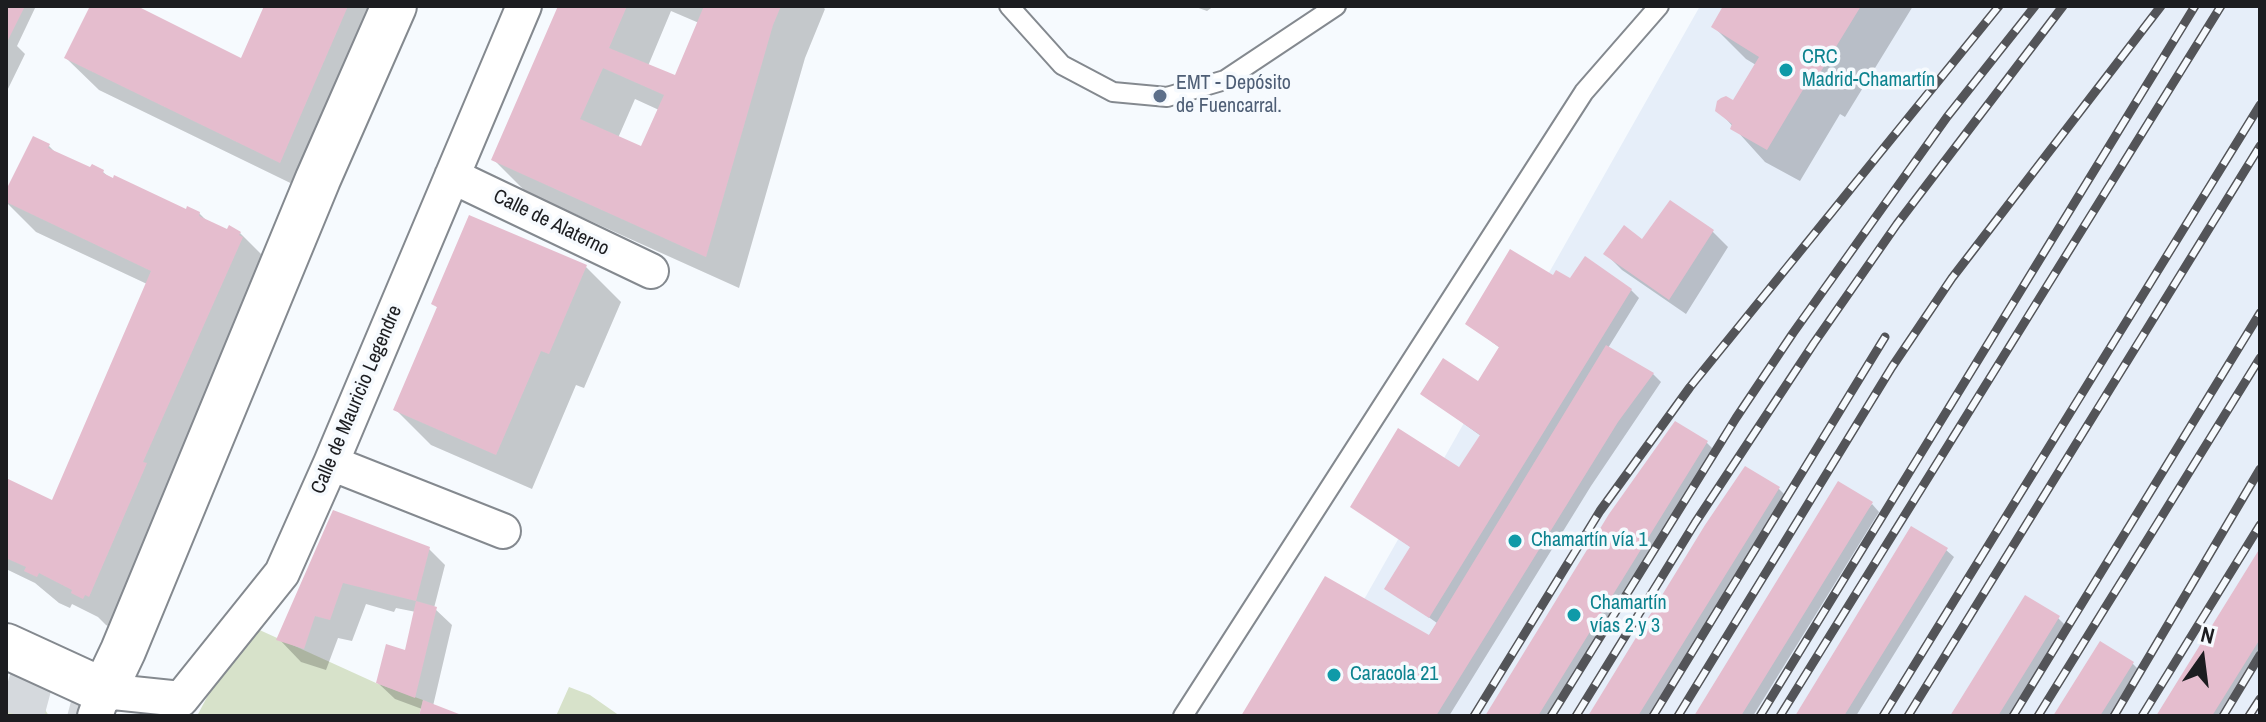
<!DOCTYPE html>
<html>
<head>
<meta charset="utf-8">
<style>
	body { margin:0 }
	#map { position:relative; width:2266px; height:722px; overflow:hidden; background:#f6fafe; font-family:"Archivo Narrow",sans-serif }
	canvas { display:block }
	.frame { position:absolute; inset:0; border:8px solid #1c1d20; pointer-events:none }
	.north { position:absolute; left:2162px; top:618px; width:80px; height:80px; -webkit-text-stroke:6px #f6fafe; paint-order:stroke; rotate:14deg; font-size:22px; font-weight:700; line-height:32px; text-align:center; color:#1c1d20 }
	.north::after { content:''; display:block; margin:auto; width:28px; height:36px; background:#1c1d20; clip-path:polygon(50% 0,100% 100%,50% 72%,0 100%) }
</style>
</head>
<body>
<div id="map">
<canvas width="2266" height="722"></canvas>
<div class="frame"></div>
<div class="north">N</div>
</div>
<script>
const ctx = document.querySelector('canvas').getContext('2d');
ctx.lineJoin = 'round';
function paint(path, color) {
  ctx.fillStyle = color;
  ctx.fill(path, 'evenodd');
}
function toPath(rows) {
  const path = new Path2D();
  for (const r of rows) {
    path.moveTo(r[0], r[1]);
    for (let i = 2; i < r.length; i += 2) path.lineTo(r[i], r[i + 1]);
  }
  return path;
}
function stroke(path, color, width, dash) {
  ctx.strokeStyle = color;
  ctx.lineWidth = width;
  ctx.lineCap = dash ? 'butt' : 'round';
  ctx.setLineDash(dash || []);
  ctx.stroke(path);
}
function write(font, color, halo, rows, align = 'center') {
  ctx.font = font + ' "Archivo Narrow",sans-serif';
  ctx.lineWidth = 7;
  ctx.setLineDash([]);
  ctx.textBaseline = 'middle';
  ctx.strokeStyle = halo;
  ctx.fillStyle = color;
  for (const [text, x, y, turn = 0] of rows) {
    ctx.save();
    ctx.translate(x, y);
    ctx.rotate((+turn || 0) * Math.PI / 180);
    ctx.textAlign = isNaN(turn) ? turn : align;
    if (halo) ctx.strokeText(text, 0, 0);
    ctx.fillText(text, 0, 0);
    ctx.restore();
  }
}
paint(toPath([
	[1700,6,2260,6,2260,716,1286,716,1366,596]
]), '#e6eef9');
paint(toPath([
	[253,627,376,683,423,700,419,716,197,716,215,682],
	[15,670,26,679,49,716,6,716,6,690],
	[569,687,590,695,620,716,556,716]
]), '#d7e2ca');
paint(toPath([
	[6,6,36,6,17,46,25,54,6,93],
	[93,6,133,6,242,61,266,6,394,6,313,194,99,90,66,58],
	[560,6,822,6,825,9,805,58,739,288,526,192,494,160],
	[671,11,699,23,676,78,648,66],
	[635,99,659,110,642,148,618,138],
	[1193,6,1214,6,1207,11],
	[1726,6,1913,6,1845,117,1840,114,1800,181,1765,162,1718,110,1734,102,1756,65,1746,59,1713,26],
	[34,139,49,146,57,154,91,170,103,172,111,179,187,212,199,213,208,222,228,231,240,233,273,266,116,630,106,625,98,617,72,604,70,608,59,603,35,583,6,569,6,480,53,503,147,284,36,232,6,202,6,195],
	[1712,231,1728,247,1686,314,1622,270,1606,254],
	[586,267,621,302,584,388,576,385,532,489,431,445,396,410,439,309,433,303],
	[1553,278,1631,290,1639,298,1608,348,1653,374,1661,382,1591,486,1449,716,1243,716,1428,637,1437,623,1387,588,1412,548,1352,506,1460,470,1481,436,1423,394,1478,384,1500,348,1468,324],
	[1706,442,1714,450,1551,716,1487,716],
	[1746,468,1779,489,1787,497,1651,716,1590,716],
	[1872,504,1879,512,1753,716,1696,716],
	[334,512,429,549,445,565,434,608,452,625,433,706,459,716,421,716,422,709,395,699,378,683,406,652,416,612,396,608,394,612,366,604,352,641,338,638,326,670,301,662,279,639],
	[1946,550,1954,557,1856,716,1797,716],
	[2260,551,2260,659,2225,716,2158,716],
	[2058,618,2066,626,2011,716,1952,716],
	[2132,663,2140,671,2113,716,2056,716]
]), '#0003');
paint(toPath([
	[6,6,25,6,6,44],
	[90,6,137,6,241,58,264,6,348,6,280,163,64,58],
	[558,6,627,6,609,48,675,75,704,6,781,6,773,25,706,257,491,160],
	[603,68,664,95,641,146,580,119],
	[1723,6,1861,6,1812,86,1807,83,1767,150,1730,129,1732,124,1715,111,1717,101,1721,98,1726,96,1733,100,1759,57,1711,27],
	[33,136,50,144,48,148,90,167,92,164,104,170,103,173,113,178,114,175,186,209,187,206,200,212,199,216,227,229,229,225,241,232,239,235,243,237,143,462,147,463,89,597,85,595,83,599,71,593,72,590,39,573,37,577,24,571,26,567,8,559,6,478,52,500,151,271,6,202,6,190],
	[1670,200,1714,230,1669,300,1603,254,1624,225,1642,239],
	[469,215,587,265,549,354,541,351,496,455,393,410,437,307,431,304],
	[1510,249,1553,275,1556,270,1570,278,1585,256,1632,289,1429,618,1384,589,1410,547,1350,507,1398,428,1459,467,1480,435,1420,394,1443,358,1478,381,1499,347,1465,324],
	[1606,345,1654,373,1618,422,1436,716,1241,716,1325,576,1429,635],
	[1675,421,1708,441,1538,716,1485,716,1609,514],
	[1745,466,1780,487,1638,716,1588,716,1705,525],
	[1838,481,1873,502,1741,716,1694,716],
	[333,510,430,547,416,601,437,607,415,698,376,683,386,644,405,650,416,601,343,583,330,620,315,616,304,649,276,640],
	[1911,526,1948,548,1844,716,1795,716],
	[2260,548,2260,639,2212,716,2156,716],
	[2025,595,2060,616,1998,716,1950,716],
	[2100,641,2134,662,2100,716,2053,716],
	[423,700,464,716,419,716]
]), '#e5bdce');
stroke(toPath([
	[6,689,106,716]
]), '#d5d9dd', 44, [44, 22]);
const lane = toPath([
	[1009,6,1062,65,1113,92,1167,97,1225,80,1336,6],
	[1183,716,1584,92,1659,6]
]);
const street = toPath([
	[452,176,651,271],
	[331,463,503,531],
	[95,716,104,691,181,699,282,573,331,463,524,6]
]);
const secondary = toPath([
	[6,646,104,691,123,651,318,179,394,6]
]);
stroke(lane, '#84898f', 22);
stroke(street, '#84898f', 38);
stroke(secondary, '#84898f', 48);
stroke(lane, '#fff', 18);
stroke(street, '#fff', 34);
stroke(secondary, '#fff', 44);
const rail = toPath([
	[1474,716,1600,511,1690,387,1999,6],
	[1551,716,1736,418,1793,333,1947,117,2035,6],
	[1576,716,1695,523,1814,343,1897,224,2063,6],
	[1653,716,1885,337],
	[1678,716,1892,367,1952,278,2161,6],
	[1760,716,2195,6],
	[1780,716,2221,6],
	[1883,716,2260,105],
	[1908,716,2260,146],
	[2013,716,2260,313],
	[2038,716,2260,358],
	[2114,716,2260,469],
	[2142,716,2260,525],
	[2223,716,2260,655],
	[2249,716,2260,699]
]);
stroke(rail, '#535458', 9);
stroke(rail, '#f6fafe', 6, [18]);
for (const [x, y, r, color] of [
	[1786,70,8,"#0f9aa8"],
	[1160,96,8,"#5c6f8a"],
	[1515,541,8,"#0f9aa8"],
	[1574,615,8,"#0f9aa8"],
	[1334,675,8,"#0f9aa8"]
]) {
  const dot = new Path2D();
  dot.arc(x, y, r, 0, 2 * Math.PI);
  ctx.fillStyle = color;
  ctx.fill(dot);
  stroke(dot, '#f6fafe', 3);
}
write('20px', '#0d838f', '#f6fafe', [
	["CRC",1802,58],
	["Madrid-Chamartín",1802,81],
	["Chamartín vía 1",1531,541],
	["Chamartín",1590,604],
	["vías 2 y 3",1590,627],
	["Caracola 21",1350,675]
], 'left');
write('20px', '#4e5e75', '#f6fafe', [
	["EMT - Depósito",1176,84],
	["de Fuencarral.",1176,107]
], 'left');
write('20px', '#1c1d20', '#f6fafe', [
	["Calle de Alaterno",551,223,26],
	["Calle de Mauricio Legendre",357,400,-67]
]);
</script>
</body>
</html>
